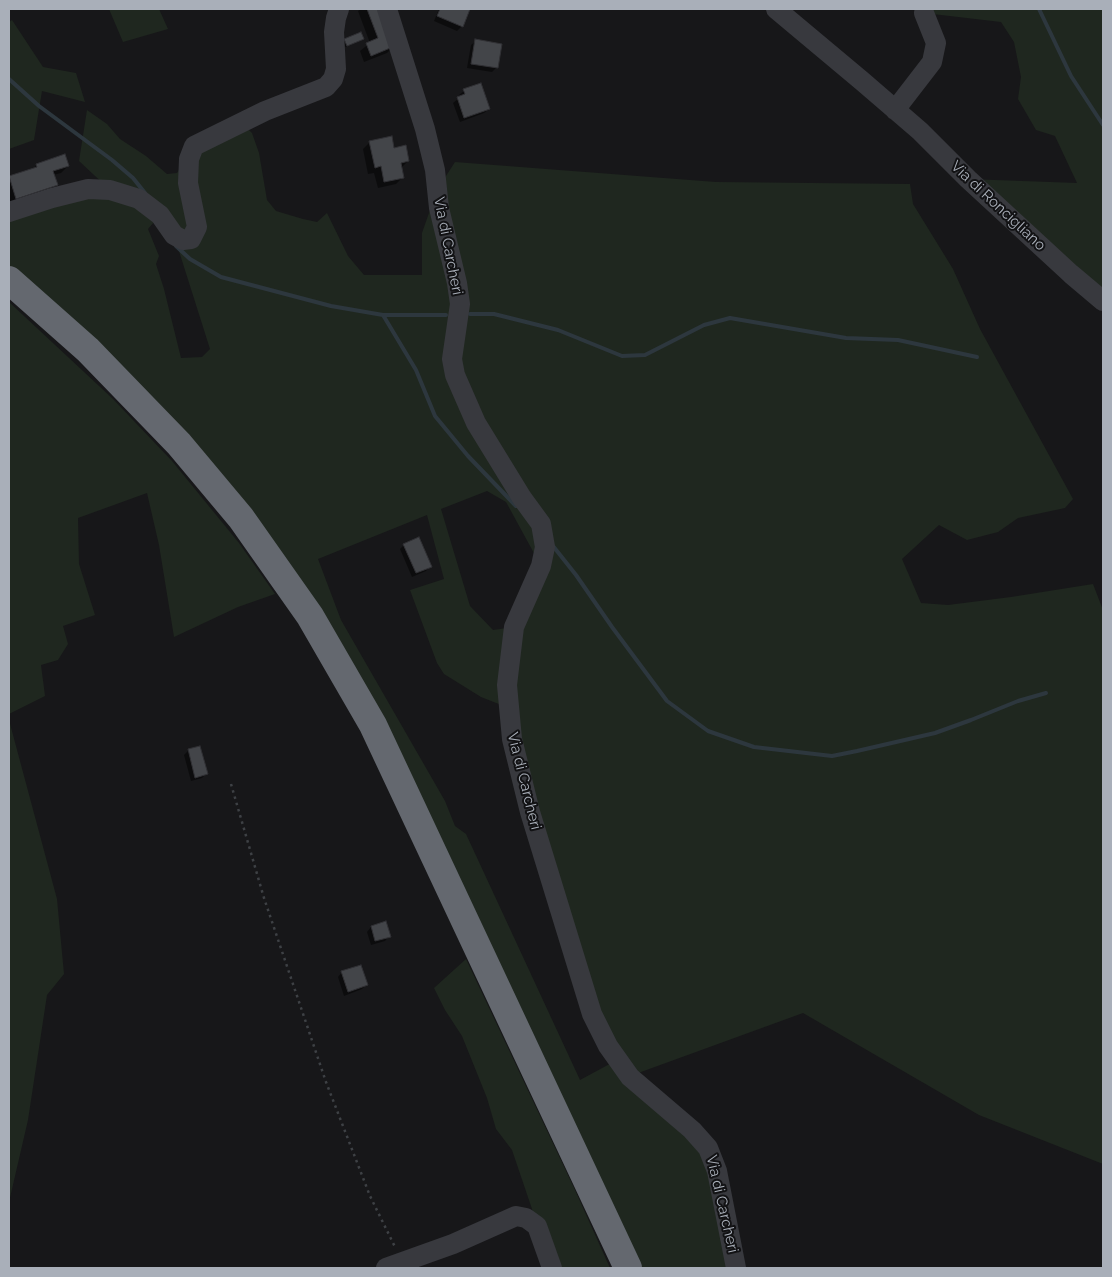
<!DOCTYPE html>
<html>
<head>
<meta charset="utf-8">
<style>
	body { margin:0 }
	#map { position:relative; width:1112px; height:1277px; overflow:hidden; background:#171719; font-family:Raleway,sans-serif }
	canvas { display:block }
	.frame { position:absolute; inset:0; border:10px solid #a9afb9; pointer-events:none }
</style>
</head>
<body>
<div id="map">
<canvas width="1112" height="1277"></canvas>
<div class="frame"></div>
</div>
<script>
const ctx = document.querySelector('canvas').getContext('2d');
ctx.lineJoin = 'round';
function paint(path, color) {
  ctx.fillStyle = color;
  ctx.fill(path, 'evenodd');
}
function toPath(rows) {
  const path = new Path2D();
  for (const r of rows) {
    path.moveTo(r[0], r[1]);
    for (let i = 2; i < r.length; i += 2) path.lineTo(r[i], r[i + 1]);
  }
  return path;
}
function stroke(path, color, width, dash) {
  ctx.strokeStyle = color;
  ctx.lineWidth = width;
  ctx.lineCap = dash ? 'butt' : 'round';
  ctx.setLineDash(dash || []);
  ctx.stroke(path);
}
function write(font, color, halo, rows, align = 'center') {
  ctx.font = font + ' Raleway,sans-serif';
  ctx.lineWidth = 4;
  ctx.setLineDash([]);
  ctx.textBaseline = 'middle';
  ctx.strokeStyle = halo;
  ctx.fillStyle = color;
  for (const [text, x, y, turn = 0] of rows) {
    ctx.save();
    ctx.translate(x, y);
    ctx.rotate((+turn || 0) * Math.PI / 180);
    ctx.textAlign = isNaN(turn) ? turn : align;
    if (halo) ctx.strokeText(text, 0, 0);
    ctx.fillText(text, 0, 0);
    ctx.restore();
  }
}
paint(toPath([
	[109,9,159,9,168,29,123,42],
	[922,9,1103,9,1103,301,968,179,1077,183,1055,136,1036,130,1018,99,1021,77,1014,42,1001,22,924,13],
	[12,20,43,67,76,73,85,102,42,91,34,140,9,149,9,22],
	[87,110,107,124,120,139,146,156,167,174,177,173,194,146,241,122,252,133,259,153,267,200,276,211,303,219,317,222,327,213,348,256,364,275,422,275,422,233,437,190,455,162,716,182,910,184,913,204,953,269,980,329,1073,499,1065,508,1018,518,998,532,967,540,939,525,902,559,921,603,948,605,1011,597,1093,584,1103,610,1103,1164,979,1115,803,1013,630,1076,708,1148,736,1268,628,1268,534,1066,276,567,9,280,9,212,109,189,79,161],
	[160,215,178,248,210,349,202,357,181,358,164,289,156,264,159,256,148,229],
	[487,491,506,502,541,566,514,627,493,630,470,606,441,509],
	[427,515,444,579,410,590,437,663,444,674,481,697,509,708,608,1046,617,1060,580,1080,466,834,455,826,445,801,341,620,318,559],
	[9,302,113,399,172,461,239,543,275,594,238,607,174,637,159,545,147,493,78,518,79,564,95,615,63,626,68,644,58,660,41,665,45,696,9,714],
	[9,720,57,899,64,974,47,995,28,1120,9,1202],
	[466,959,575,1190,610,1268,552,1268,512,1150,496,1129,487,1098,462,1036,445,1010,434,988]
]), '#1f271f');
paint(toPath([
	[361,9,379,9,394,46,387,53,364,62,360,51,370,43,358,11],
	[439,9,469,9,462,26,457,31,434,21],
	[362,39,345,47,343,42,345,40],
	[476,41,500,45,496,68,492,72,467,68,471,45],
	[464,91,489,109,484,113,460,122,453,103,460,97,459,95],
	[370,142,393,149,408,161,401,168,403,177,396,184,378,188,374,173,368,174,363,149],
	[37,165,68,166,61,173,53,175,56,185,49,192,9,204,9,178,32,170],
	[404,545,430,566,426,571,412,577,400,549],
	[199,748,206,774,202,778,191,781,184,755,188,751],
	[371,927,389,936,385,941,371,945,367,932],
	[342,972,366,985,362,989,344,996,338,977]
]), '#0007');
stroke(toPath([
	[1039,9,1071,76,1103,125],
	[9,79,39,106,112,160,133,178,145,193],
	[176,246,190,259,221,277,331,306,383,315,446,315],
	[470,314,494,314,558,330,622,356,645,355,704,325,730,318,846,338,898,340,977,357],
	[383,315,416,370,435,416,468,456,516,506],
	[553,546,576,575,612,627,667,701,708,731,754,747,832,756,857,751,935,733,971,720,1018,701,1046,693]
]), '#2d373e', 4);
const building = toPath([
	[367,9,381,9,395,46,371,56,366,43,378,38,367,9],
	[440,9,470,9,463,27,437,16,440,9],
	[361,32,364,39,347,46,344,39,361,32],
	[475,39,502,44,498,68,471,64,475,39],
	[481,83,490,109,464,118,457,97,465,94,463,89,481,83],
	[392,136,394,148,406,145,409,161,401,163,404,178,384,182,381,166,375,168,369,141,392,136],
	[65,154,69,166,53,171,58,185,16,199,9,176,37,167,36,164,65,154],
	[419,537,432,567,416,573,403,544,419,537],
	[200,746,208,774,195,778,188,749,200,746],
	[386,921,391,937,375,941,371,926,386,921],
	[361,965,368,985,348,992,341,971,361,965]
]);
paint(building, '#434549');
stroke(building, '#313135', 1);
stroke(toPath([
	[231,784,264,898,326,1082,370,1196,396,1249]
]), '#3e4145', 2.5, [2.5, 4]);
stroke(toPath([
	[387,9,425,129,435,170,439,208,457,283,460,304,452,359,455,375,476,423,522,498,541,524,545,547,541,566,514,627,507,685,512,739,530,812,592,1014,608,1046,630,1077,692,1130,708,1148,717,1171,736,1268],
	[776,9,862,81,920,131,968,179,1071,274,1103,301],
	[895,110,932,62,936,43,924,13],
	[9,212,52,198,88,189,110,190,139,199,160,215,174,235,183,240,191,239,197,227,188,183,189,159,194,146,265,111,326,87,333,79,336,69,334,32,336,18,339,9],
	[386,1268,453,1244,516,1216,526,1218,537,1226,552,1268]
]), '#38393e', 20);
stroke(toPath([
	[9,280,88,350,179,444,241,518,310,616,373,725,628,1268]
]), '#64686f', 28);
write('15px', '#a9afb9', '#121214', [
	["Via di Roncigliano",998,206,43],
	["Via di Carcheri",448,246,79],
	["Via di Carcheri",524,781,76],
	["Via di Carcheri",722,1204,77]
]);
</script>
</body>
</html>
